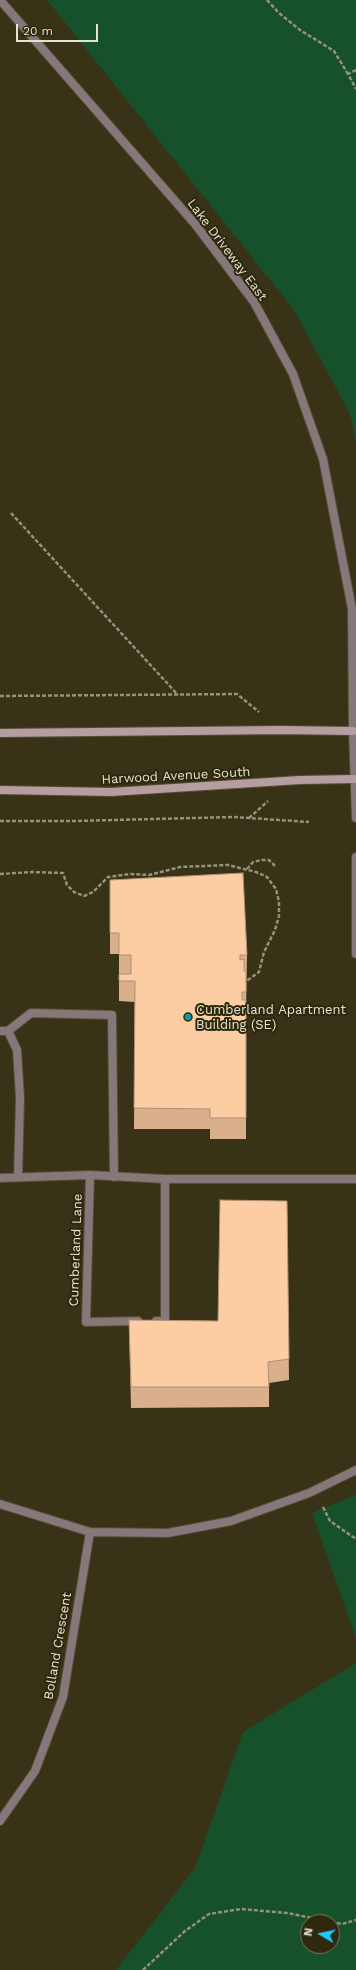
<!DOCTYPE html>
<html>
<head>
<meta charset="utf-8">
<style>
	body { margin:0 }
	#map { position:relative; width:356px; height:1970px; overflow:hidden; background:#383216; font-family:"Work Sans",sans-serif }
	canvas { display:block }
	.north { position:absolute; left:300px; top:1914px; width:40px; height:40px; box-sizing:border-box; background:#2e280c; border:1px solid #78725b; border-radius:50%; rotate:279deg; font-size:11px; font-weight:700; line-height:16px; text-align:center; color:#e6e2d2 }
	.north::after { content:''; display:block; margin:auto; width:14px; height:18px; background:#20c9fd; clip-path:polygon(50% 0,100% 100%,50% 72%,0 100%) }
	.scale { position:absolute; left:16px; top:24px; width:82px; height:18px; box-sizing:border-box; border:2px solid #e6e2d2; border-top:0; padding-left:5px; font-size:12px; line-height:14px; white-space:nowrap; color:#e6e2d2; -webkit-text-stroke:3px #2e280c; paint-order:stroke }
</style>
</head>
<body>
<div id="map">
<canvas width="356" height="1970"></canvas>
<div class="north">N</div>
<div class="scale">20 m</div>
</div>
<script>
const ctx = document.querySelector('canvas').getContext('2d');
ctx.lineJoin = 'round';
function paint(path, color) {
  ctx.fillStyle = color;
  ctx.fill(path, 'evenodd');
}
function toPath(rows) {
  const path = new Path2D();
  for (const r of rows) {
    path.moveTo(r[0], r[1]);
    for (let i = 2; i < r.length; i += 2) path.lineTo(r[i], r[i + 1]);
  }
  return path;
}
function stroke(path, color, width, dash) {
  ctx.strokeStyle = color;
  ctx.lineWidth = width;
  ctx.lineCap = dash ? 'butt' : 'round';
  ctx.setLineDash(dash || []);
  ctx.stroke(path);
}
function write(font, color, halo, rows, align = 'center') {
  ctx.font = font + ' "Work Sans",sans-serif';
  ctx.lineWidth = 4;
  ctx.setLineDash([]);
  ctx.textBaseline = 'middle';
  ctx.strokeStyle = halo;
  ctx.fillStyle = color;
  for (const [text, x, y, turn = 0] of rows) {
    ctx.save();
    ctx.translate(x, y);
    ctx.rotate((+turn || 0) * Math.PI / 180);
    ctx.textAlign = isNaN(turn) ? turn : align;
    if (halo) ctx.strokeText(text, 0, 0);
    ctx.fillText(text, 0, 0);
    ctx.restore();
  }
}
paint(toPath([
	[47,0,356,0,356,443,350,414,294,310],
	[356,1495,356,1638,312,1513],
	[356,1663,356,1970,116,1970,195,1868,243,1732],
	[308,1922,332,1922,332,1946,308,1946]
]), '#17512b');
const minor = toPath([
	[0,0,195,224,254,302,293,374,323,459,352,609,353,731],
	[0,1031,8,1031,31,1013,112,1015,114,1177],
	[8,1031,17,1050,20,1098,18,1177],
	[90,1175,86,1322,138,1321],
	[0,1178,90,1175,165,1179,356,1179],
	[156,1321,165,1321,165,1179],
	[0,1504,90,1532,168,1533,231,1521,309,1493,356,1470],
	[0,1821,35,1771,63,1697,90,1532]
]);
const tertiary = toPath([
	[353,731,356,818],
	[356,857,356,954]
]);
const secondary = toPath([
	[0,733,281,730,353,731],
	[0,790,111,792,300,780,354,779]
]);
stroke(minor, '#544e34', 10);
stroke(tertiary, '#544e34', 10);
stroke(secondary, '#544e34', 10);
stroke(toPath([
	[267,0,279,13,300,30,334,51,348,74],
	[356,70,348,74,356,89],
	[11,513,178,695],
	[0,696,237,694,259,712],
	[249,818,268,801],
	[0,821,74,821,234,817,309,822],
	[247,869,253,862,262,860,269,860,275,866],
	[0,874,32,872,63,873,67,885,74,892,84,896,93,892,108,877,130,874,149,875,180,867,228,865,256,872,267,877,276,889,279,902,279,916,275,930,264,952,259,972,245,982],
	[323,1507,330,1521,356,1539],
	[143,1970,185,1931,209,1914,241,1909,287,1913,342,1924,356,1920]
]), '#96917b', 2.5, [4, 2]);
stroke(minor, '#86777a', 8);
stroke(tertiary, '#86777a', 8);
stroke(secondary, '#b69da2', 8);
paint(toPath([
	[110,880,247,955,246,1013,246,1139,210,1139,210,1129,134,1129,135,1002,119,1001,119,954,110,954],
	[287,1201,289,1380,269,1383,269,1407,131,1408,129,1320,218,1321]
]), '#d9af8c');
const building = toPath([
	[243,873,247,955,240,955,240,960,244,959,244,971,246,971,246,992,242,992,242,1000,246,1000,246,1118,210,1118,210,1109,134,1108,135,981,119,981,119,974,131,974,131,955,119,955,119,933,110,933,110,880,243,873],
	[220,1200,287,1201,289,1359,268,1362,269,1387,131,1387,129,1320,218,1321,220,1200]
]);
paint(building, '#fccca3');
stroke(building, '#b08f72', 1);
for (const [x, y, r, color] of [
	[188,1017,4,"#0f9aa8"]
]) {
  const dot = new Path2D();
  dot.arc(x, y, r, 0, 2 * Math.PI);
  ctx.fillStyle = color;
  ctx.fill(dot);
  stroke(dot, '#2e280c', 1.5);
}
write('13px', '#e6e2d2', '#2e280c', [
	["Lake Driveway East",227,250,53],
	["Harwood Avenue South",176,776,-3],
	["Cumberland Lane",76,1250,-88],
	["Bolland Crescent",58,1646,-80]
]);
write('13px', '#e6e2d2', '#2e280c', [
	["Cumberland Apartment",196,1010],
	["Building (SE)",196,1025]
], 'left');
</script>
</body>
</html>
